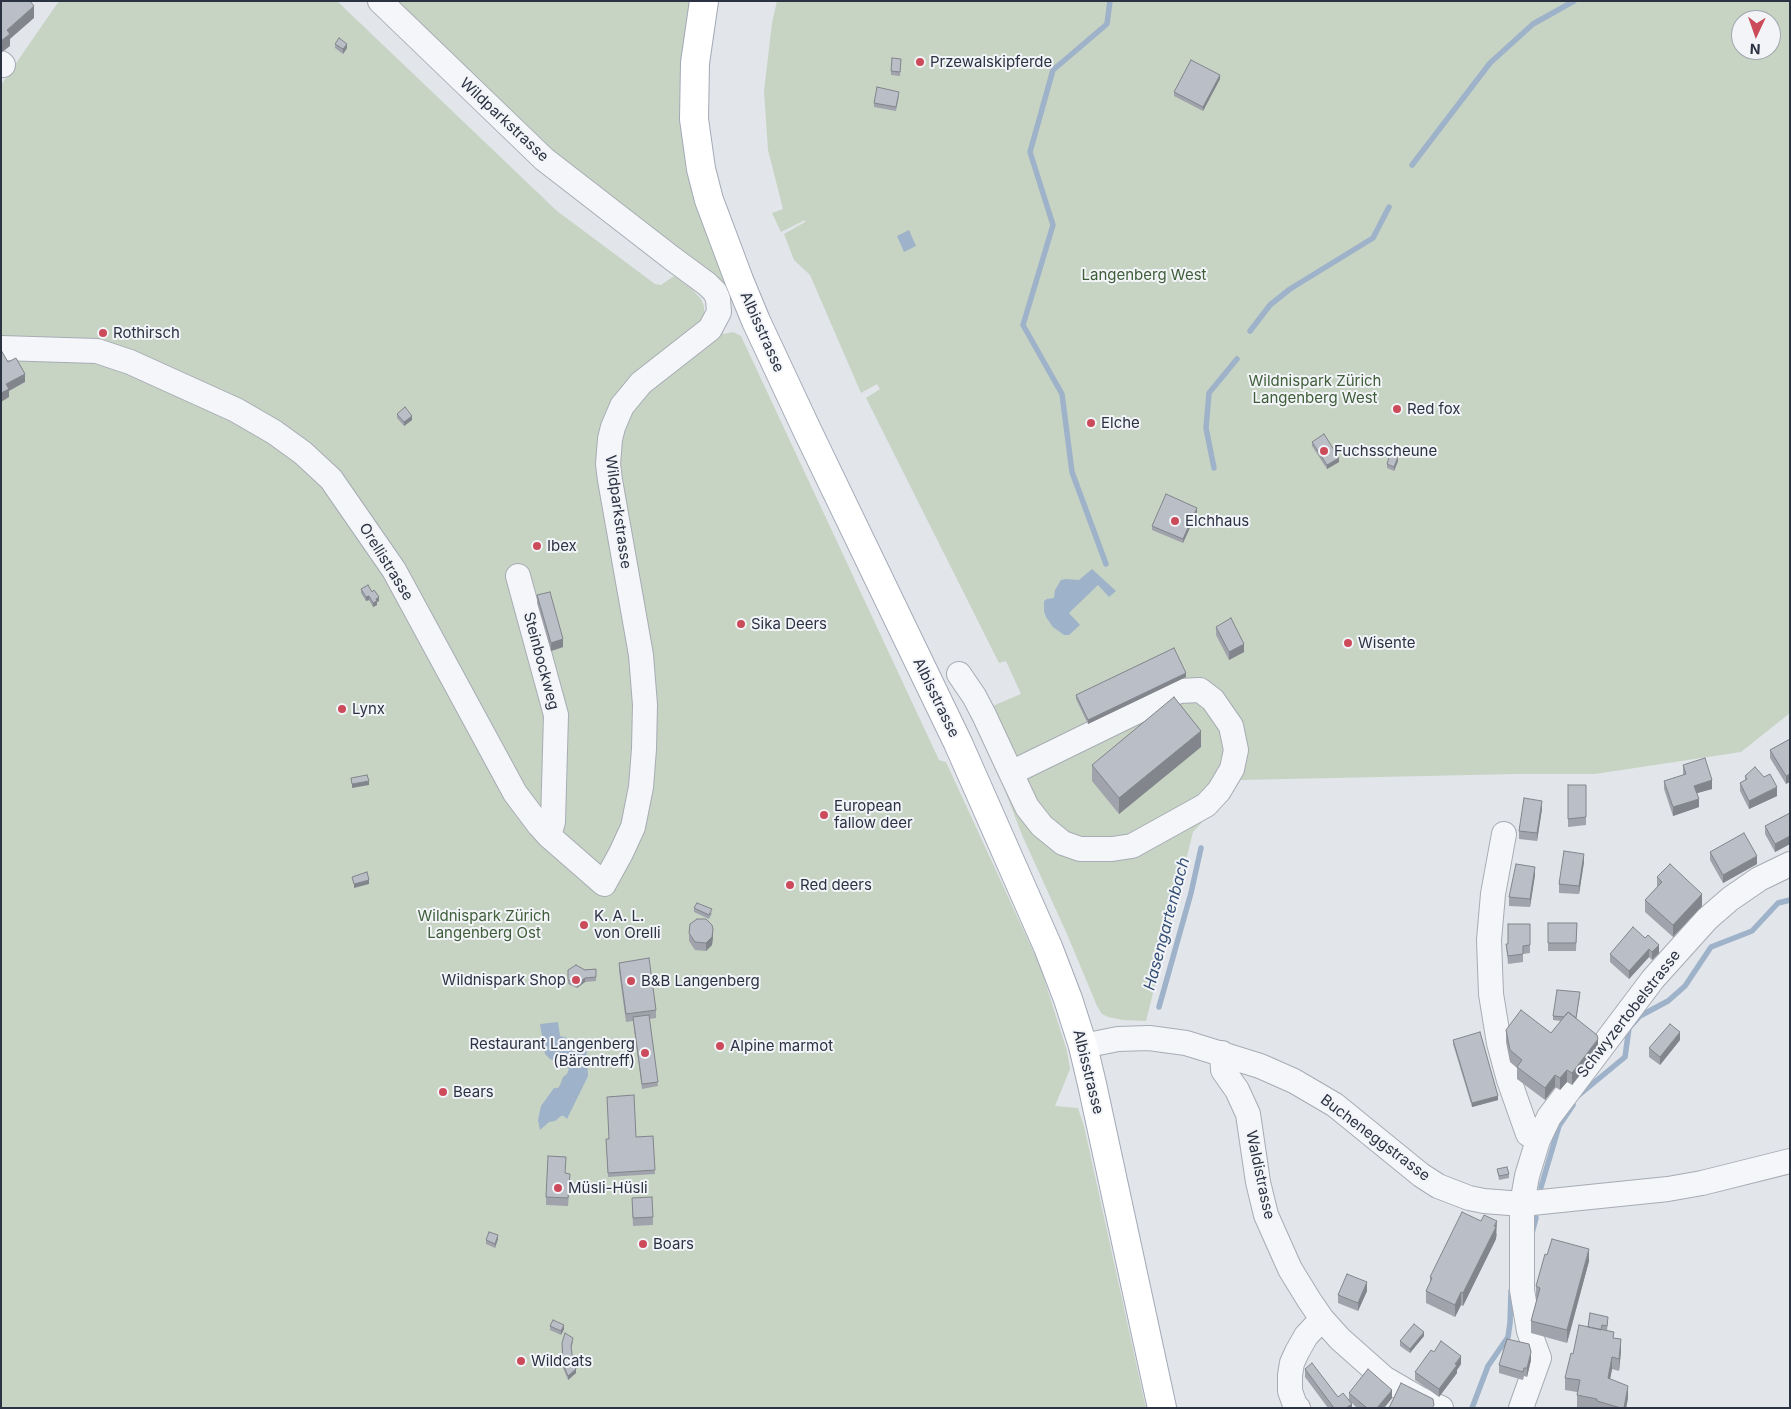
<!DOCTYPE html>
<html>
<head>
<meta charset="utf-8">
<style>
	body { margin:0 }
	#map { position:relative; width:1791px; height:1409px; overflow:hidden; background:#e2e5ea; font-family:Inter,sans-serif }
	canvas { display:block }
	.frame { position:absolute; inset:0; border:2px solid #2b3242; pointer-events:none }
	.north { position:absolute; left:1731px; top:10px; width:50px; height:50px; box-sizing:border-box; background:#f2f4f8; border:1px solid #a2a6af; border-radius:50%; rotate:183deg; font-size:14px; font-weight:700; line-height:20px; text-align:center; color:#2b3242 }
	.north::after { content:''; display:block; margin:auto; width:18px; height:22px; background:#cb4b5b; clip-path:polygon(50% 0,100% 100%,50% 72%,0 100%) }
</style>
</head>
<body>
<div id="map">
<canvas width="1791" height="1409"></canvas>
<div class="frame"></div>
<div class="north">N</div>
</div>
<script>
const ctx = document.querySelector('canvas').getContext('2d');
ctx.lineJoin = 'round';
function paint(path, color) {
  ctx.fillStyle = color;
  ctx.fill(path, 'evenodd');
}
function toPath(rows) {
  const path = new Path2D();
  for (const r of rows) {
    path.moveTo(r[0], r[1]);
    for (let i = 2; i < r.length; i += 2) path.lineTo(r[i], r[i + 1]);
  }
  return path;
}
function stroke(path, color, width, dash) {
  ctx.strokeStyle = color;
  ctx.lineWidth = width;
  ctx.lineCap = dash ? 'butt' : 'round';
  ctx.setLineDash(dash || []);
  ctx.stroke(path);
}
function write(font, color, halo, rows, align = 'center') {
  ctx.font = font + ' Inter,sans-serif';
  ctx.lineWidth = 4;
  ctx.setLineDash([]);
  ctx.textBaseline = 'middle';
  ctx.strokeStyle = halo;
  ctx.fillStyle = color;
  for (const [text, x, y, turn = 0] of rows) {
    ctx.save();
    ctx.translate(x, y);
    ctx.rotate((+turn || 0) * Math.PI / 180);
    ctx.textAlign = isNaN(turn) ? turn : align;
    if (halo) ctx.strokeText(text, 0, 0);
    ctx.fillText(text, 0, 0);
    ctx.restore();
  }
}
paint(toPath([
	[59,1,337,1,557,211,655,284,661,285,674,276,692,289,701,299,704,306,704,316,702,318,724,334,733,332,741,336,939,760,946,762,1040,966,1067,1051,1070,1069,1055,1106,1078,1108,1084,1126,1146,1408,1,1408,1,85],
	[391,1,693,1,687,44,730,282,723,287,552,155],
	[777,1,1790,1,1790,713,1741,752,1595,774,1517,774,1241,780,1193,832,1146,1021,1123,1020,1108,1017,1102,1014,1097,1006,1067,934,1022,835,977,718,988,708,1021,694,1006,661,999,663,866,398,880,389,877,384,861,393,810,275,794,260,784,234,805,222,805,220,781,232,772,213,783,209,768,150,764,91,772,23],
	[1741,20,1771,20,1771,50,1741,50]
]), '#c7d4c4');
paint(toPath([
	[909,230,916,246,904,252,897,236],
	[1092,569,1116,591,1109,597,1098,585,1069,613,1080,625,1069,635,1064,635,1053,627,1046,617,1044,611,1044,601,1047,599,1054,598,1055,590,1061,580,1066,579,1079,580],
	[558,1022,560,1036,586,1043,588,1076,567,1119,564,1116,561,1116,555,1121,549,1122,540,1130,538,1120,541,1106,554,1088,558,1088,560,1085,563,1077,567,1074,569,1069,566,1066,550,1059,545,1054,540,1024]
]), '#9eb2c9');
stroke(toPath([
	[1412,165,1490,63,1533,24,1574,1],
	[1250,331,1270,305,1290,289,1373,238,1389,207],
	[1214,468,1206,428,1209,393,1237,359],
	[1106,564,1072,472,1062,394,1023,325,1053,225,1030,152,1053,70,1107,24,1110,1],
	[1159,1007,1191,893,1201,848],
	[1579,1095,1625,1057,1629,1028,1640,1016,1668,1001,1685,986,1711,947,1752,931,1778,903,1790,900],
	[1541,1187,1559,1126,1573,1105],
	[1532,1233,1536,1218],
	[1472,1408,1488,1366,1508,1337,1510,1323,1511,1291]
]), '#9eb2c9', 5.5);
const minor = toPath([
	[1,63,3,65],
	[1,348,97,351,130,362,236,410,274,432,303,453,331,479,394,570,515,793,539,825,549,836,604,884,621,853,633,827,641,787,644,749,645,705,641,655,610,480,608,464,610,439,613,427,622,406,641,383,710,329,719,312,718,299,715,292,707,284,673,259,544,159,380,1],
	[518,576,556,715,553,822,549,836],
	[959,674,974,696,984,715,1011,773,1027,807,1042,826,1063,843,1080,849,1112,849,1132,846,1206,805,1219,791,1232,769,1236,750,1231,726,1213,700,1200,690,1179,691,1011,773],
	[1504,834,1493,894,1489,940,1491,994,1499,1043,1509,1080,1528,1134,1538,1140],
	[1083,1046,1118,1039,1149,1038,1186,1043,1260,1066,1294,1081,1335,1105,1421,1175,1438,1186,1469,1198,1484,1201,1522,1204,1668,1189,1702,1183,1790,1161],
	[1222,1053,1223,1070,1237,1090,1248,1114,1258,1182,1266,1215,1290,1269,1309,1300,1322,1319,1340,1339,1384,1378,1420,1399,1441,1408],
	[1298,1408,1295,1405,1290,1391,1290,1375,1292,1363,1297,1352,1306,1336,1322,1319],
	[1521,1408,1539,1358,1529,1331,1522,1290,1522,1204,1527,1176,1538,1140,1549,1117,1653,979,1707,919,1730,899,1759,879,1790,864]
]);
const major = toPath([
	[704,1,695,63,694,119,701,169,709,200,739,280,756,321,807,430,958,743,1048,947,1068,999,1083,1046,1092,1084,1162,1408]
]);
stroke(minor, '#a7acb4', 26);
stroke(major, '#a2a9b6', 30);
stroke(minor, '#f5f6f9', 24);
stroke(major, '#fff', 28);
paint(toPath([
	[335,44,347,48,343,54,335,48],
	[901,63,900,76,891,75,891,71],
	[1220,79,1203,111,1174,96,1174,92],
	[899,96,896,111,874,107,874,103],
	[397,414,412,420,404,426,397,418],
	[1312,442,1339,462,1327,469,1312,446],
	[1398,461,1394,471,1387,468,1387,464],
	[1197,512,1183,543,1152,530,1152,526],
	[361,589,379,601,377,602,377,605,373,607,369,600,366,601,361,593],
	[537,595,563,647,551,651,537,603],
	[1216,627,1244,652,1229,660,1216,635],
	[1186,677,1088,724,1076,699,1076,695],
	[1790,739,1786,784,1770,758,1770,750],
	[1201,747,1119,814,1092,781,1092,765],
	[1683,765,1712,789,1697,793,1699,807,1673,816,1664,789,1664,781,1683,775],
	[1745,776,1777,796,1749,809,1740,791,1740,783,1745,780],
	[1568,785,1586,785,1586,825,1568,827],
	[1542,809,1537,841,1519,839,1519,831],
	[1790,813,1790,844,1775,852,1765,834,1765,826],
	[1710,852,1757,864,1723,883,1710,860],
	[1584,862,1579,894,1559,893,1559,884],
	[1535,875,1530,907,1509,906,1509,897],
	[1657,877,1702,906,1673,937,1645,912,1645,900,1657,887],
	[694,908,712,913,709,919,694,912],
	[1548,923,1577,923,1576,951,1548,951],
	[1633,927,1659,953,1652,960,1649,957,1629,979,1610,962,1610,954],
	[689,933,713,937,712,945,706,951,695,950,689,941],
	[1506,944,1530,945,1530,953,1523,954,1523,962,1508,964],
	[619,963,656,1010,656,1018,649,1019,658,1086,642,1089,633,1021,626,1022,619,971],
	[596,969,596,981,585,982,577,988,568,984,568,970],
	[1580,996,1576,1019,1598,1052,1572,1085,1567,1082,1560,1090,1555,1087,1545,1100,1517,1079,1517,1068,1510,1062,1506,1042,1506,1030,1551,1033,1561,1021,1553,1020,1553,1016],
	[1453,1040,1498,1100,1472,1107,1453,1044],
	[1680,1040,1660,1065,1649,1057,1649,1048],
	[653,1136,655,1174,608,1177,606,1139],
	[1497,1169,1509,1174,1509,1178,1499,1180],
	[565,1173,570,1182,568,1206,546,1205,546,1197],
	[632,1198,653,1217,653,1225,633,1226],
	[1497,1233,1496,1239,1463,1306,1461,1305,1455,1317,1426,1303,1426,1291,1430,1283,1430,1277],
	[498,1239,495,1248,486,1244,486,1240],
	[1547,1255,1589,1261,1567,1343,1531,1333,1531,1321,1537,1299,1536,1299,1536,1286],
	[1367,1291,1358,1311,1338,1303,1338,1295],
	[1608,1321,1607,1331,1602,1330,1614,1338,1621,1351,1619,1371,1612,1369,1610,1379,1628,1398,1626,1408,1577,1407,1577,1392,1565,1390,1565,1378,1573,1354,1588,1327],
	[550,1326,564,1329,561,1335,550,1330],
	[1424,1336,1410,1353,1400,1346,1400,1341],
	[573,1342,571,1349,572,1354,576,1373,568,1380,563,1368,562,1343],
	[1434,1352,1461,1364,1457,1370,1457,1373,1439,1397,1415,1380,1415,1372],
	[1531,1360,1527,1377,1524,1376,1523,1380,1499,1373,1499,1365],
	[1305,1369,1338,1397,1349,1399,1349,1393,1392,1398,1384,1408,1357,1408,1352,1403,1352,1408,1328,1408,1305,1377]
]), '#a0a3ab');
paint(toPath([
	[34,6,34,18,10,39,10,46,1,53,1,41,7,30],
	[347,44,347,48,343,54,343,49],
	[1220,75,1220,79,1203,111,1203,107],
	[25,374,25,382,9,391,9,397,1,402,1,393,6,384],
	[412,416,412,420,404,426,404,422],
	[1398,457,1398,461,1394,471,1394,467],
	[1339,458,1339,462,1327,469,1327,465],
	[1197,508,1197,512,1183,543,1183,539],
	[369,596,369,600,366,601,366,597],
	[379,597,379,601,377,602,377,605,373,607,373,603,376,599],
	[563,639,563,647,551,651,551,643],
	[1244,644,1244,652,1229,660,1229,652],
	[1186,673,1186,677,1088,724,1088,720],
	[1201,731,1201,747,1119,814,1119,798],
	[1790,774,1790,782,1786,784,1786,776],
	[1712,780,1712,789,1694,794,1694,786],
	[369,781,369,785,352,788,352,784],
	[1777,787,1777,796,1749,809,1749,801],
	[1699,799,1699,807,1673,816,1673,807],
	[1542,801,1542,809,1537,841,1537,833],
	[1790,836,1790,844,1775,852,1775,844],
	[1584,854,1584,862,1579,894,1579,886],
	[1757,856,1757,864,1723,883,1723,875],
	[1535,867,1535,875,1530,907,1530,899],
	[369,880,369,884,354,888,354,884],
	[1702,894,1702,906,1673,937,1673,925],
	[713,929,713,937,712,945,706,951,706,943],
	[1659,945,1659,953,1652,960,1652,952],
	[1649,949,1649,957,1629,979,1629,971],
	[585,978,585,982,577,988,577,984],
	[1680,1032,1680,1040,1660,1065,1660,1057],
	[1598,1039,1598,1052,1572,1085,1572,1073],
	[1567,1070,1567,1082,1560,1090,1560,1078],
	[1555,1075,1555,1087,1545,1100,1545,1088],
	[1498,1096,1498,1100,1472,1107,1472,1103],
	[1497,1221,1496,1239,1463,1306,1463,1293],
	[498,1235,498,1239,495,1248,495,1244],
	[1589,1249,1589,1261,1567,1343,1567,1330],
	[1367,1282,1367,1291,1358,1311,1358,1303],
	[1461,1292,1461,1305,1455,1317,1455,1305],
	[564,1325,564,1329,561,1335,561,1331],
	[1424,1332,1424,1336,1410,1353,1410,1349],
	[1621,1339,1621,1351,1619,1371,1619,1359],
	[1531,1352,1531,1360,1527,1377,1527,1368],
	[1461,1356,1461,1364,1457,1370,1457,1373,1439,1397,1439,1389],
	[1612,1357,1612,1369,1608,1390,1608,1378],
	[576,1369,576,1373,568,1380,568,1376],
	[1628,1386,1628,1398,1626,1408,1624,1408],
	[1392,1390,1392,1398,1384,1408,1377,1408],
	[1352,1404,1352,1408,1346,1408]
]), '#82858b');
const building = toPath([
	[1,1,30,1,34,6,7,30,10,34,1,41,1,1],
	[339,38,347,44,343,49,335,44,339,38],
	[892,58,901,59,900,72,891,71,892,58],
	[1191,60,1220,75,1203,107,1174,92,1191,60],
	[877,87,899,92,896,107,874,103,877,87],
	[1,350,8,362,16,358,25,374,6,384,9,389,1,393,1,350],
	[405,407,412,416,404,422,397,414,405,407],
	[1324,434,1339,458,1327,465,1312,442,1324,434],
	[1390,454,1398,457,1394,467,1387,464,1390,454],
	[1166,494,1197,508,1183,539,1152,526,1166,494],
	[368,585,372,592,374,590,379,597,376,599,377,601,373,603,369,596,366,597,361,589,368,585],
	[550,592,563,639,551,643,537,595,550,592],
	[1231,618,1244,644,1229,652,1216,627,1231,618],
	[1174,648,1186,673,1088,720,1076,695,1174,648],
	[1174,697,1201,731,1119,798,1092,765,1174,697],
	[1790,739,1790,774,1786,776,1770,750,1790,739],
	[1705,758,1712,780,1694,786,1699,799,1673,807,1664,781,1686,774,1683,765,1705,758],
	[1755,767,1764,777,1770,774,1777,787,1749,801,1740,783,1747,779,1745,776,1755,767],
	[367,775,369,781,352,784,351,778,367,775],
	[1568,785,1586,785,1586,817,1568,819,1568,785],
	[1524,798,1542,801,1537,833,1519,831,1524,798],
	[1790,813,1790,836,1775,844,1765,826,1790,813],
	[1744,833,1757,856,1723,875,1710,852,1744,833],
	[1564,851,1584,854,1579,886,1559,884,1564,851],
	[1516,864,1535,867,1530,899,1509,897,1516,864],
	[1670,864,1702,894,1673,925,1645,900,1662,882,1657,877,1670,864],
	[367,872,369,880,354,884,352,877,367,872],
	[697,903,712,909,709,915,694,908,697,903],
	[697,919,706,919,712,925,713,929,712,937,706,943,695,942,689,933,690,924,697,919],
	[1548,923,1577,923,1576,943,1548,943,1548,923],
	[1508,924,1530,924,1530,945,1523,946,1523,954,1508,956,1506,944,1508,944,1508,924],
	[1633,927,1645,938,1648,935,1659,945,1652,952,1649,949,1629,971,1610,954,1633,927],
	[649,958,656,1010,626,1014,619,963,649,958],
	[576,965,585,970,596,969,596,977,585,978,577,984,568,980,568,970,576,965],
	[1557,990,1580,992,1576,1018,1568,1012,1564,1017,1553,1016,1557,990],
	[1521,1010,1551,1033,1568,1012,1597,1035,1598,1039,1572,1073,1567,1070,1560,1078,1555,1075,1545,1088,1517,1067,1522,1060,1510,1050,1506,1030,1521,1010],
	[649,1015,658,1082,642,1084,633,1017,649,1015],
	[1670,1024,1680,1032,1660,1057,1649,1048,1670,1024],
	[1480,1032,1498,1096,1472,1103,1453,1040,1480,1032],
	[634,1095,636,1137,653,1136,655,1170,608,1173,606,1139,609,1139,607,1097,634,1095],
	[548,1156,566,1157,565,1173,570,1174,568,1198,546,1197,548,1156],
	[1507,1167,1509,1174,1499,1176,1497,1169,1507,1167],
	[652,1197,653,1217,633,1218,632,1198,652,1197],
	[1462,1212,1481,1221,1484,1215,1497,1221,1494,1226,1496,1227,1463,1293,1461,1292,1455,1305,1426,1291,1432,1278,1430,1277,1462,1212],
	[489,1232,498,1235,495,1244,486,1240,489,1232],
	[1552,1239,1589,1249,1567,1330,1531,1321,1540,1288,1536,1286,1545,1254,1547,1255,1552,1239],
	[1347,1274,1367,1282,1358,1303,1338,1295,1347,1274],
	[1590,1313,1608,1317,1607,1326,1602,1325,1601,1330,1588,1327,1590,1313],
	[553,1320,564,1325,561,1331,550,1326,553,1320],
	[1414,1324,1424,1332,1410,1349,1400,1341,1414,1324],
	[1579,1325,1614,1332,1613,1338,1621,1339,1619,1359,1612,1357,1608,1378,1628,1386,1624,1408,1621,1408,1597,1401,1597,1399,1577,1395,1580,1380,1565,1378,1571,1353,1573,1354,1579,1325],
	[565,1333,573,1338,571,1346,572,1354,576,1369,568,1376,563,1364,562,1343,565,1333],
	[1507,1339,1529,1344,1531,1352,1527,1368,1524,1368,1523,1372,1499,1365,1507,1339],
	[1441,1341,1461,1356,1455,1364,1457,1365,1439,1389,1415,1372,1431,1350,1434,1352,1441,1341],
	[1312,1363,1338,1397,1343,1393,1352,1404,1346,1408,1334,1408,1305,1369,1312,1363],
	[1368,1369,1392,1390,1377,1408,1367,1408,1349,1393,1368,1369],
	[1401,1383,1433,1399,1434,1405,1432,1408,1389,1408,1401,1383]
]);
paint(building, '#babec7');
stroke(building, '#82858b', 1);
for (const [x, y, r, color] of [
	[920,62,5,"#cb4b5b"],
	[103,333,5,"#cb4b5b"],
	[1397,409,5,"#cb4b5b"],
	[1091,423,5,"#cb4b5b"],
	[1324,451,5,"#cb4b5b"],
	[1175,521,5,"#cb4b5b"],
	[537,546,5,"#cb4b5b"],
	[741,624,5,"#cb4b5b"],
	[1348,643,5,"#cb4b5b"],
	[342,709,5,"#cb4b5b"],
	[824,815,5,"#cb4b5b"],
	[790,885,5,"#cb4b5b"],
	[584,925,5,"#cb4b5b"],
	[576,980,5,"#cb4b5b"],
	[631,981,5,"#cb4b5b"],
	[720,1046,5,"#cb4b5b"],
	[645,1053,5,"#cb4b5b"],
	[443,1092,5,"#cb4b5b"],
	[558,1188,5,"#cb4b5b"],
	[643,1244,5,"#cb4b5b"],
	[521,1361,5,"#cb4b5b"]
]) {
  const dot = new Path2D();
  dot.arc(x, y, r, 0, 2 * Math.PI);
  ctx.fillStyle = color;
  ctx.fill(dot);
  stroke(dot, '#f2f4f8', 2);
}
write('15px', '#2b3242', '#f2f4f8', [
	["Przewalskipferde",930,62],
	["Rothirsch",113,333],
	["Red fox",1407,409],
	["Elche",1101,423],
	["Fuchsscheune",1334,451],
	["Elchhaus",1185,521],
	["Ibex",547,546],
	["Sika Deers",751,624],
	["Wisente",1358,643],
	["Lynx",352,709],
	["European",834,806],
	["fallow deer",834,823],
	["Red deers",800,885],
	["K. A. L.",594,916],
	["von Orelli",594,933],
	["Wildnispark Shop",566,980,"right"],
	["B&B Langenberg",641,981],
	["Restaurant Langenberg",635,1044,"right"],
	["(Bärentreff)",635,1061,"right"],
	["Alpine marmot",730,1046],
	["Bears",453,1092],
	["Müsli-Hüsli",568,1188],
	["Boars",653,1244],
	["Wildcats",531,1361]
], 'left');
write('15px', '#2b3242', '#f2f4f8', [
	["Wildparkstrasse",504,120,43],
	["Albisstrasse",762,332,66],
	["Wildparkstrasse",618,512,82],
	["Orellistrasse",386,562,58],
	["Steinbockweg",541,661,75],
	["Albisstrasse",936,698,64],
	["Schwyzertobelstrasse",1629,1014,-52],
	["Albisstrasse",1088,1072,76],
	["Bucheneggstrasse",1375,1138,37],
	["Waldistrasse",1260,1175,78]
]);
write('15px', '#3e5d38', '#f2f4f8', [
	["Langenberg West",1144,275],
	["Wildnispark Zürich",1315,381],
	["Langenberg West",1315,398],
	["Wildnispark Zürich",484,916],
	["Langenberg Ost",484,933]
]);
write('italic 16px', '#355075', '#f2f4f8', [
	["Hasengartenbach",1167,924,-75]
]);
</script>
</body>
</html>
